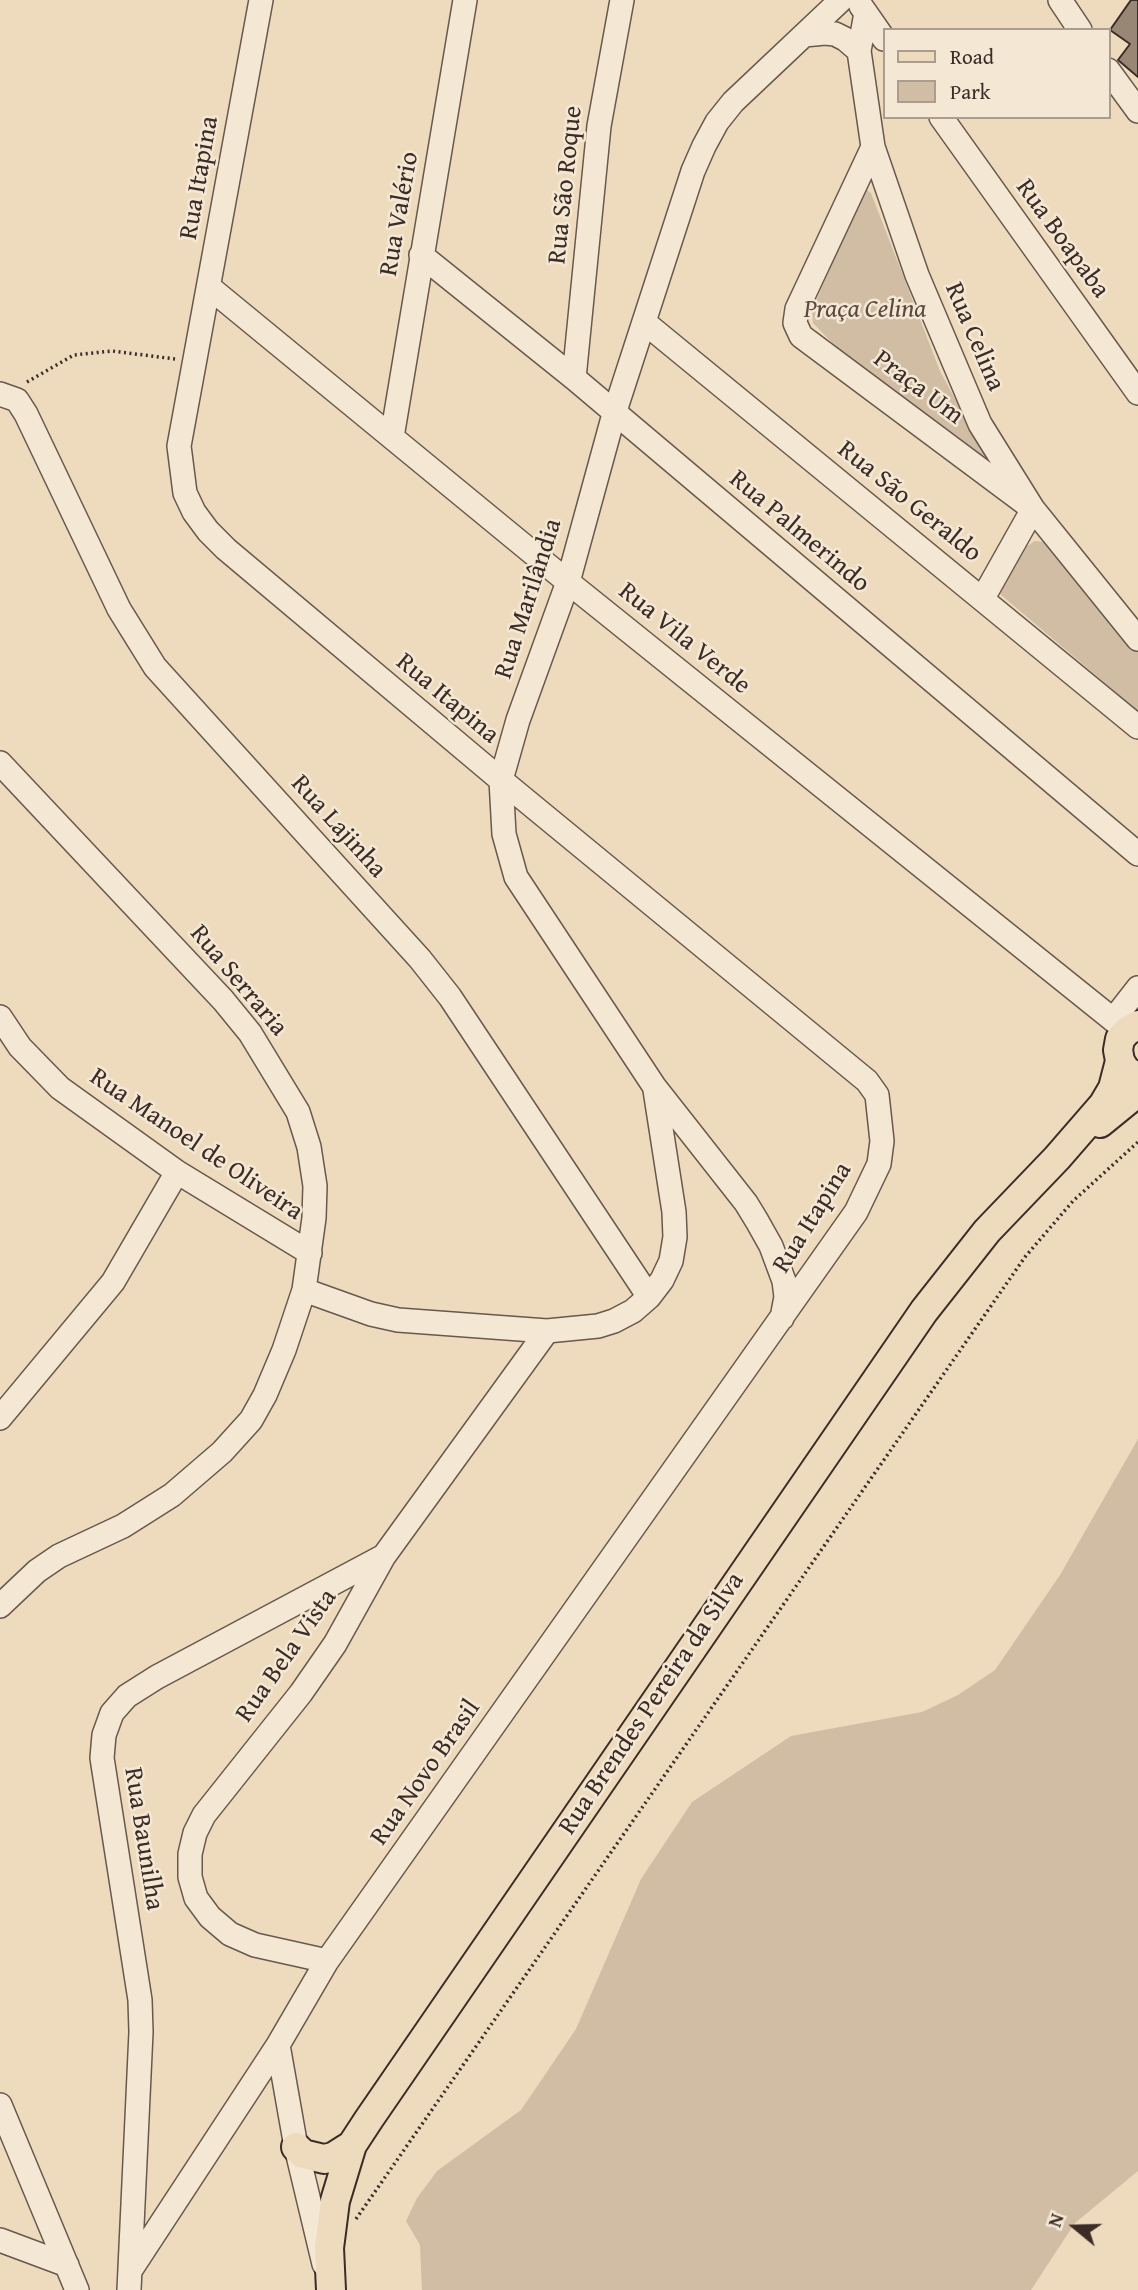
<!DOCTYPE html>
<html>
<head>
<meta charset="utf-8">
<style>
	body { margin:0 }
	#map { position:relative; width:1138px; height:2290px; overflow:hidden; background:#eedbbe; font-family:"Gentium Book Plus",serif }
	canvas { display:block }
	.legend { position:absolute; left:883px; top:28px; width:228px; height:91px; box-sizing:border-box; background:#f4e8d5; border:2px solid #aa9d8f; margin:0; padding:9px 12px; list-style:none; font-size:21px; color:#3c2c27 }
	.legend li { display:flex; align-items:center; gap:14px; height:35px }
	.legend b { width:35px; border:2px solid #aa9d8f }
	.north { position:absolute; left:1040px; top:2192px; width:70px; height:70px; -webkit-text-stroke:5px #f4e8d5; paint-order:stroke; rotate:289deg; font-size:19px; font-weight:700; line-height:28px; text-align:center; color:#3c2c27 }
	.north::after { content:''; display:block; margin:auto; width:24px; height:32px; background:#3c2c27; clip-path:polygon(50% 0,100% 100%,50% 72%,0 100%) }
</style>
</head>
<body>
<div id="map">
<canvas width="1138" height="2290"></canvas>
<ul class="legend">
<li><b style="height:9px;background:#eedbbe"></b>Road</li>
<li><b style="height:19px;background:#d0bda4"></b>Park</li>
</ul>
<div class="north">N</div>
</div>
<script>
const ctx = document.querySelector('canvas').getContext('2d');
ctx.lineJoin = 'round';
function paint(path, color) {
  ctx.fillStyle = color;
  ctx.fill(path, 'evenodd');
}
function toPath(rows) {
  const path = new Path2D();
  for (const r of rows) {
    path.moveTo(r[0], r[1]);
    for (let i = 2; i < r.length; i += 2) path.lineTo(r[i], r[i + 1]);
  }
  return path;
}
function stroke(path, color, width, dash) {
  ctx.strokeStyle = color;
  ctx.lineWidth = width;
  ctx.lineCap = dash ? 'butt' : 'round';
  ctx.setLineDash(dash || []);
  ctx.stroke(path);
}
function write(font, color, halo, rows, align = 'center') {
  ctx.font = font + ' "Gentium Book Plus",serif';
  ctx.lineWidth = 5;
  ctx.setLineDash([]);
  ctx.textBaseline = 'middle';
  ctx.strokeStyle = halo;
  ctx.fillStyle = color;
  for (const [text, x, y, turn = 0] of rows) {
    ctx.save();
    ctx.translate(x, y);
    ctx.rotate((+turn || 0) * Math.PI / 180);
    ctx.textAlign = isNaN(turn) ? turn : align;
    if (halo) ctx.strokeText(text, 0, 0);
    ctx.fillText(text, 0, 0);
    ctx.restore();
  }
}
paint(toPath([
	[867,190,871,193,940,371,984,453,984,459,841,352,813,323,812,310,863,194],
	[1035,541,1045,542,1138,646,1138,711,1000,594,1027,546],
	[1138,1439,1138,2171,1075,2223,1031,2290,422,2290,420,2245,406,2221,417,2198,437,2171,521,2110,576,2029,641,1879,692,1802,791,1736,922,1712,958,1695,995,1670,1060,1575]
]), '#d0bda4');
const building = toPath([
	[1131,0,1138,0,1138,77,1118,60,1130,44,1110,30,1131,0]
]);
paint(building, '#998776');
stroke(building, '#3c2c27', 2);
const minor = toPath([
	[1060,0,1080,30],
	[861,6,884,39],
	[866,13,859,51,873,147,917,275,980,424,1033,509,1138,639],
	[804,35,825,33,835,34,845,39,859,51],
	[1108,70,1138,111],
	[941,117,1138,393],
	[873,147,797,309,795,323,801,336,1033,509,983,598],
	[421,255,574,378,1138,854],
	[209,287,568,582,1127,1031],
	[644,322,1138,727],
	[574,378,599,126,622,0],
	[0,394,17,400,26,414,119,609,155,667,420,959,450,997,649,1297],
	[392,437,465,0],
	[0,763,223,1000,250,1033,298,1112,309,1147,315,1186,314,1218,304,1290,284,1350,265,1395,251,1420,222,1452,172,1495,123,1526,59,1556,37,1571,0,1606],
	[0,1017,20,1047,60,1088,177,1172,310,1253],
	[1113,1020,1138,988],
	[304,1290,371,1314,398,1320,547,1331,598,1326,614,1321,633,1311,649,1297,662,1280,671,1261,675,1237,674,1212,655,1090],
	[782,1318,786,1297,784,1281,771,1246,757,1221,746,1203,654,1086,516,877,504,834,501,780,518,720,568,582,614,414,693,171,704,146,717,122,733,102,841,0],
	[0,1418,113,1282,177,1172],
	[327,1961,255,1945,230,1934,210,1917,196,1898,190,1877,190,1854,195,1833,204,1815,301,1693,335,1644,384,1556,547,1331],
	[278,2045,296,2147,324,2264],
	[0,2105,77,2290],
	[0,2240,67,2265],
	[130,2271,278,2045,327,1961,856,1212,879,1164,882,1141,877,1095,867,1081,501,780,226,549,208,531,194,512,185,493,179,446,261,0],
	[129,2290,141,2032,140,2000,102,1758,104,1735,112,1713,127,1696,157,1677,384,1556]
]);
const major = toPath([
	[1132,1074,1126,1071,1120,1061,1118,1050,1120,1039,1127,1031,1138,1025],
	[1100,1123,1138,1092],
	[296,2147,303,2154,324,2159,333,2157,352,2145],
	[331,2290,329,2248,335,2201,352,2145,369,2119,924,1311,987,1231,1057,1158,1103,1105,1113,1088,1120,1061]
]);
stroke(minor, '#68584d', 26);
stroke(major, '#3c2c27', 32);
stroke(toPath([
	[27,382,74,355,112,351,175,359],
	[356,2219,1025,1257,1073,1201,1138,1142]
]), '#3c2c27', 3.5, [2, 3.5]);
stroke(minor, '#f4e8d5', 23);
stroke(major, '#eedbbe', 28);
write('26px', '#3c2c27', '#f4e8d5', [
	["Rua Itapina",200,178,-80],
	["Rua São Roque",566,185,-84],
	["Rua Valério",400,214,-80],
	["Rua Boapaba",1062,239,54],
	["Rua Celina",974,337,67],
	["Praça Um",918,388,37],
	["Rua São Geraldo",909,502,39],
	["Rua Palmerindo",799,532,40],
	["Rua Marilândia",529,599,-72],
	["Rua Vila Verde",684,639,39],
	["Rua Itapina",447,699,40],
	["Rua Lajinha",338,827,48],
	["Rua Serraria",238,981,50],
	["Rua Manoel de Oliveira",196,1145,34],
	["Rua Itapina",813,1218,-58],
	["Rua Bela Vista",287,1656,-55],
	["Rua Brendes Pereira da Silva",652,1704,-56],
	["Rua Novo Brasil",426,1773,-55],
	["Rua Baunilha",143,1839,81]
]);
write('italic 26px', '#5a4940', '#f4e8d5', [
	["Praça Celina",865,310]
]);
</script>
</body>
</html>
